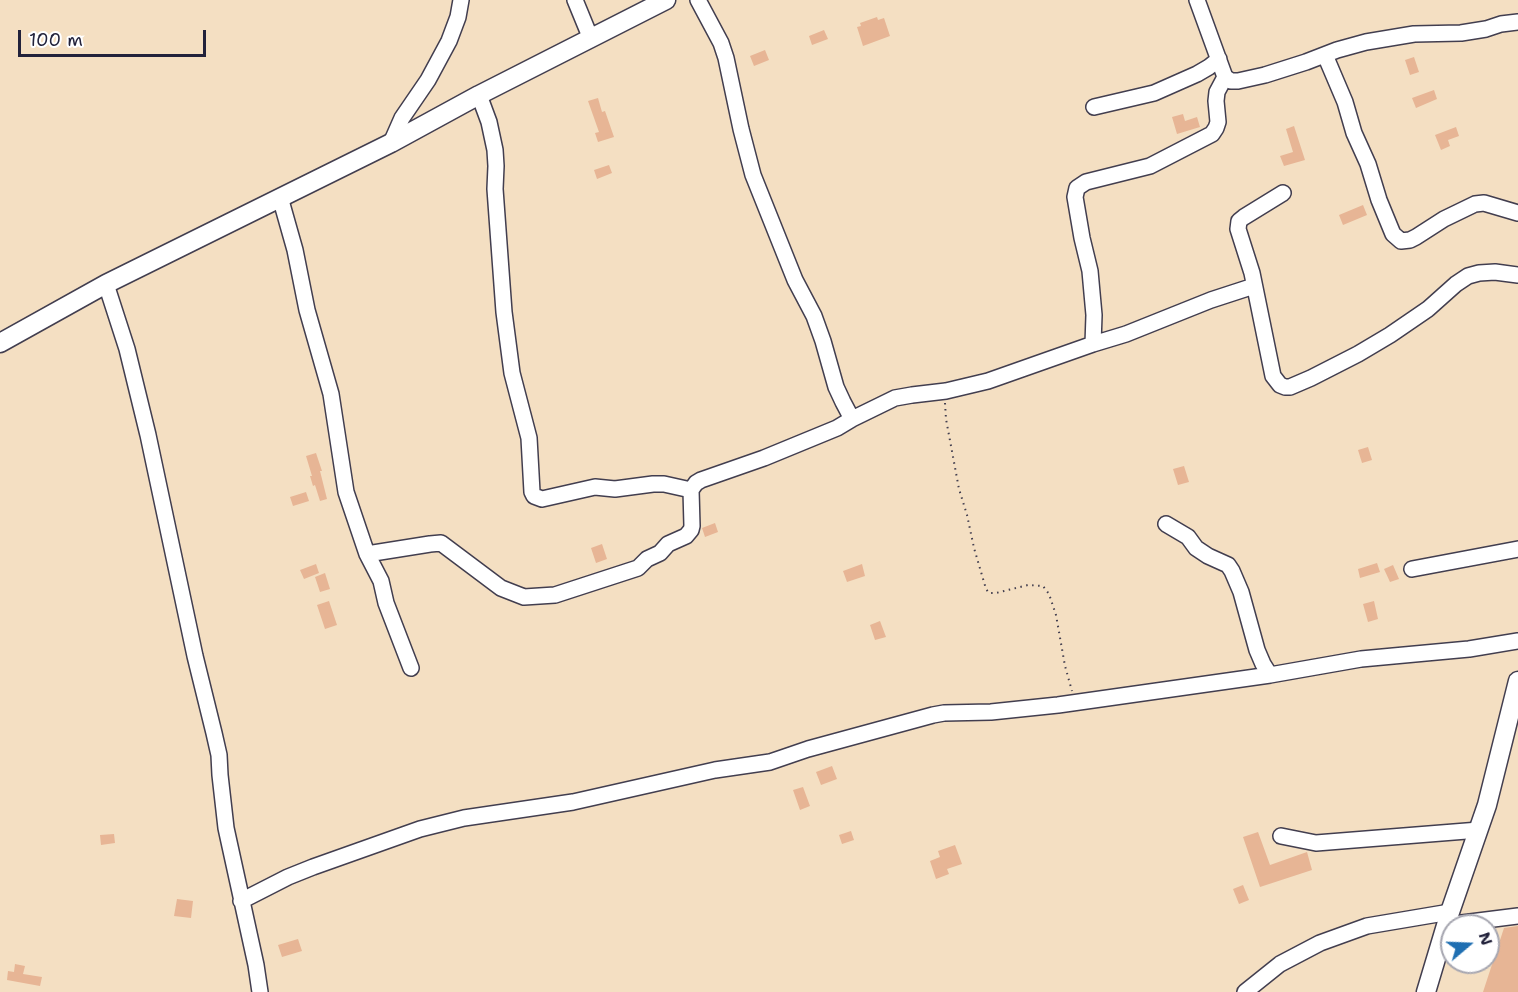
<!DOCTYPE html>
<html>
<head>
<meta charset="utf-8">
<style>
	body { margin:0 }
	#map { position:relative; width:1518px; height:992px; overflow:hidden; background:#f4dfc2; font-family:"Shantell Sans",sans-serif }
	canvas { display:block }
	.north { position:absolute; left:1440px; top:914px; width:60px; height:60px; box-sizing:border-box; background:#fff; border:2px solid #a7a7b1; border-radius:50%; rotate:71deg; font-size:16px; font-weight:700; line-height:24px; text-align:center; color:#22223b }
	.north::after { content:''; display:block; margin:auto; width:21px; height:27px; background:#1f6fb2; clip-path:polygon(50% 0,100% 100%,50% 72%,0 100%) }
	.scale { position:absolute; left:18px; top:30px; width:188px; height:27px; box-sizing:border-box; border:3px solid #22223b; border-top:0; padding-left:8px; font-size:18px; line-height:21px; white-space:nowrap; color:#22223b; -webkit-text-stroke:4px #fff; paint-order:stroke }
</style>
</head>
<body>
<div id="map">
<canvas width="1518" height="992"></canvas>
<div class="north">N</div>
<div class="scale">100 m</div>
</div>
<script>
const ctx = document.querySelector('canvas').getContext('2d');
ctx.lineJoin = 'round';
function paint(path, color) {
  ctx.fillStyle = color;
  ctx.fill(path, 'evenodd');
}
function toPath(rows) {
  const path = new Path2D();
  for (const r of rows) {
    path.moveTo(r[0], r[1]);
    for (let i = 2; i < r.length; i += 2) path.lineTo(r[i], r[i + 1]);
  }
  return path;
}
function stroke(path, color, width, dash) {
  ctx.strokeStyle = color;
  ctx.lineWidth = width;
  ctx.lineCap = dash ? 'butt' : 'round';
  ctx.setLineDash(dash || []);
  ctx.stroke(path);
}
paint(toPath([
	[877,17,878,20,884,18,890,36,863,46,857,27,861,26,860,23],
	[824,30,828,39,812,45,809,36],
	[765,50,769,60,754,66,750,56],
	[1414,57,1419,72,1410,75,1405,60],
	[1434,90,1437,99,1416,108,1412,98],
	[598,98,602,112,605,111,614,137,598,142,595,133,599,132,588,101],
	[1183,114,1185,121,1197,117,1200,127,1177,134,1172,117],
	[1294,126,1305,160,1284,166,1280,156,1293,152,1286,129],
	[1456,127,1459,136,1448,140,1450,146,1441,150,1435,135],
	[609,165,612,173,597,179,594,170],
	[1363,205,1367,215,1343,225,1339,215],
	[1368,447,1372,460,1362,463,1358,450],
	[316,453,322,471,320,471,327,499,320,501,315,485,313,486,310,476,312,476,306,456],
	[1184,466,1189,482,1178,485,1173,469],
	[306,492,309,501,293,506,290,497],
	[715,523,718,532,705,537,702,528],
	[602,544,607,559,596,563,591,548],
	[1377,563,1380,572,1360,578,1358,569],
	[316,564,319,573,304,579,300,570],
	[862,564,865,576,847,582,843,571],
	[1393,565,1399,579,1390,582,1384,569],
	[325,573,330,589,320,592,315,577],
	[329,601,337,625,325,629,317,605],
	[1374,601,1378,619,1368,622,1363,604],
	[880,621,886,637,875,640,870,625],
	[832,766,837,779,821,785,816,772],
	[803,787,810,806,800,810,793,790],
	[851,831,854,840,842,844,839,835],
	[1258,832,1270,865,1307,852,1312,870,1260,887,1243,837],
	[114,834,115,843,101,845,100,835],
	[955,845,962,864,947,869,949,874,936,879,930,861,940,857,938,851],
	[1243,885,1249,900,1239,904,1233,889],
	[177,899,193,901,191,918,174,916],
	[1518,926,1518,992,1483,992,1504,928],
	[298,939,302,951,282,957,278,945],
	[15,964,25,966,23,974,42,977,40,986,7,980,8,971,14,972]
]), '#e7b595');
const minor = toPath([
	[575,0,591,39],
	[698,0,721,43,726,58,741,129,753,175,795,280,814,316,823,341,836,387,843,402,852,419],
	[1197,0,1225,77,1231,81,1238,81,1265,75,1306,62,1337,50,1366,42,1414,34,1461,33,1486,29,1501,24,1518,22],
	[1325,55,1345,102,1354,133,1368,164,1379,200,1393,234,1401,241,1410,240,1416,237,1444,219,1475,204,1484,203,1518,213],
	[479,95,489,122,495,150,496,166,495,189,504,312,512,373,529,438,532,492,534,496,542,499,595,487,615,489,653,484,664,484,691,490],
	[1094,107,1154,93,1197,74,1209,67,1219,59],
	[391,143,402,118,428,80,449,41,458,17,461,0],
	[1283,193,1244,217,1239,221,1238,229,1252,273,1273,376,1280,385,1285,387,1290,387,1311,378,1358,354,1390,335,1428,309,1456,284,1468,276,1479,273,1495,272,1518,275],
	[280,197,295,250,307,310,331,394,346,492,367,554,381,581,386,603,411,668],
	[106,284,127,349,148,435,195,656,214,733,219,755,220,775,226,828,256,965,260,992],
	[1093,344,1094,315,1090,271,1082,238,1075,197,1077,188,1086,182,1150,166,1212,134,1216,128,1218,122,1216,101,1217,92,1225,77],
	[1166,524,1188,537,1196,548,1208,556,1228,565,1232,571,1241,592,1257,650,1263,664,1270,675],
	[367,554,430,544,441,543,501,588,524,597,555,595,638,568,647,559,660,553,668,544,686,536,691,530,692,526,691,490,696,483,701,480,764,458,837,428,852,419,895,398,912,395,946,391,988,381,1093,344,1126,334,1211,300,1254,286],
	[1412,569,1518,549],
	[1281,836,1316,843,1479,830],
	[241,901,288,877,313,867,420,829,464,818,573,802,715,770,770,762,808,749,933,715,944,713,991,712,1058,705,1270,675,1361,659,1469,649,1518,641],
	[1446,925,1518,916],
	[1245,992,1280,964,1320,943,1367,926,1450,912]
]);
const major = toPath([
	[0,343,106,284,391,143,479,95,666,0],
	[1426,992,1450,912,1487,805,1518,681]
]);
stroke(minor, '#423e4f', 18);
stroke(major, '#423e4f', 21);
stroke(toPath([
	[945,403,946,419,959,489,967,515,974,548,986,589,989,593,996,593,1028,585,1043,586,1049,594,1056,615,1065,666,1072,691]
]), '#423e4f', 2, [1.5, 4.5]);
stroke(minor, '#fff', 15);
stroke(major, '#fff', 18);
</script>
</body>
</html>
